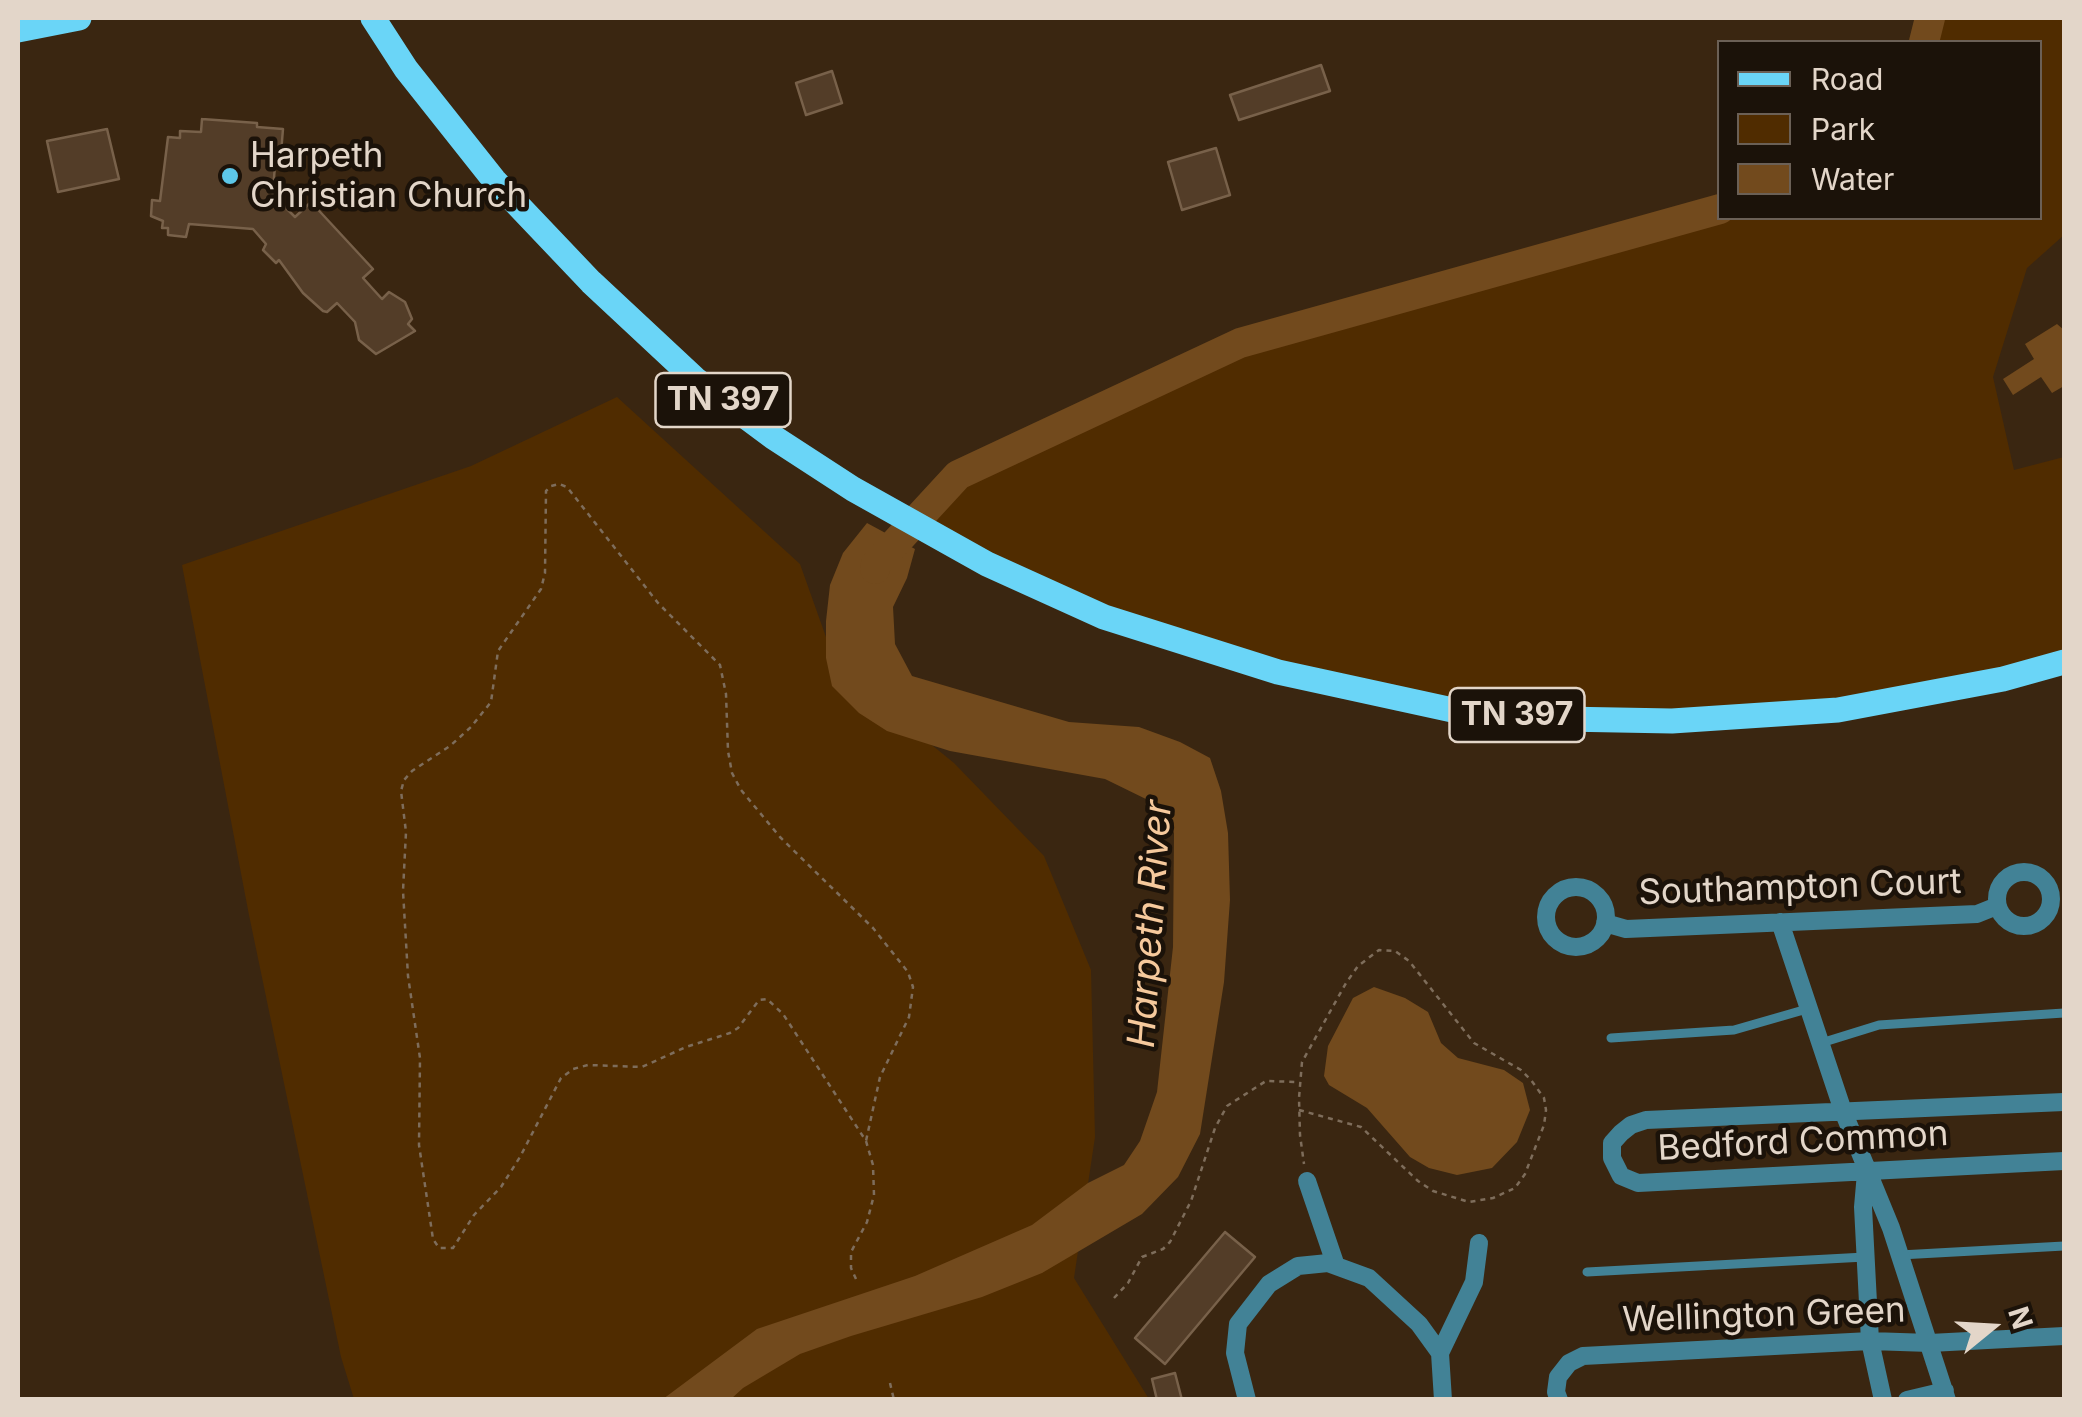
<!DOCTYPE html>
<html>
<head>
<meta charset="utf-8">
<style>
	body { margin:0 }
	#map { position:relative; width:2082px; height:1417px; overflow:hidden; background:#3a2611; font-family:Inter,sans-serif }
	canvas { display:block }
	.frame { position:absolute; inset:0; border:20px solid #e3d6c9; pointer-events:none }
	.legend { position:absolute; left:1717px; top:40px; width:325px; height:180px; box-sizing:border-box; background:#1b1209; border:2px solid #6b6056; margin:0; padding:12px 18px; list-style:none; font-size:30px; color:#e3d6c9 }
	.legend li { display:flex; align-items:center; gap:20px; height:50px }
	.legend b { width:50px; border:2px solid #6b6056 }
	.north { position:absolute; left:1942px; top:1277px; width:100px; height:100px; -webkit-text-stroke:8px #1b1209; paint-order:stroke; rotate:72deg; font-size:28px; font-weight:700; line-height:40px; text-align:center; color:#e3d6c9 }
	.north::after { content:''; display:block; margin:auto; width:35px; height:45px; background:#e3d6c9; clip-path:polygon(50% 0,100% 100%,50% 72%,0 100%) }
</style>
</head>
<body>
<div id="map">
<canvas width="2082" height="1417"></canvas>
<div class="frame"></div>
<ul class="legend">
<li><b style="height:12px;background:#6ad5f7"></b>Road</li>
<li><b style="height:28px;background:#502c00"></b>Park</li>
<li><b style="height:28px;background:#724a1d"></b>Water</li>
</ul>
<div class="north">N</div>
</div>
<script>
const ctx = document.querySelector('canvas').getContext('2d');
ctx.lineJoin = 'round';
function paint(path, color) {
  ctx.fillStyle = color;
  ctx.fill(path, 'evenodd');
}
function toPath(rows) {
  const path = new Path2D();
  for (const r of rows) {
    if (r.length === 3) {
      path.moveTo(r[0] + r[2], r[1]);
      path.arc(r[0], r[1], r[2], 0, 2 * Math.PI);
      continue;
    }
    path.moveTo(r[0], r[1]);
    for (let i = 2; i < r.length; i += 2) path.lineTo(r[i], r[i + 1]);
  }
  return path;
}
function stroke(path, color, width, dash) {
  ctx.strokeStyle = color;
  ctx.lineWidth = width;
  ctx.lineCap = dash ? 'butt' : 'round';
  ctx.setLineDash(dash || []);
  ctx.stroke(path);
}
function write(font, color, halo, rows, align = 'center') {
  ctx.font = font + ' Inter,sans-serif';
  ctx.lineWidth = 9;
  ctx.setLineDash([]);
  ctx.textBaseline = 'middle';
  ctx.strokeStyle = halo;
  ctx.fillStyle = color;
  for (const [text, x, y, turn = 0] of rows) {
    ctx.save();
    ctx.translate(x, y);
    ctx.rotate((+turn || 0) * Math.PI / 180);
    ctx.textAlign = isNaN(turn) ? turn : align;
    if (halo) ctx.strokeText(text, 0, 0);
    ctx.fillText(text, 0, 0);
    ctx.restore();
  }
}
paint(toPath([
	[1930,18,2064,18,2064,235,2027,268,1993,377,2014,470,2064,457,2064,662,1838,710,1457,711,1189,646,917,525,958,475,1240,343,1719,209,1720,218,2040,218,2040,42,1924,42],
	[617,397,800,564,837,668,954,763,1044,856,1091,970,1095,1137,1074,1278,1149,1399,354,1399,341,1357,249,915,182,565,471,466]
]), '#502c00');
paint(toPath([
	[2057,324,2064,330,2064,386,2052,393,2041,377,2013,395,2003,379,2034,359,2025,344],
	[867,523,915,549,907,578,893,607,895,644,912,676,1069,722,1139,727,1180,742,1210,758,1221,791,1228,833,1230,900,1224,982,1200,1134,1178,1177,1142,1214,1042,1273,982,1297,851,1336,800,1354,743,1388,731,1399,663,1399,757,1329,915,1276,1032,1225,1088,1183,1124,1165,1140,1141,1157,1092,1173,947,1174,833,1166,813,1152,802,1105,779,950,751,887,731,859,713,832,686,826,658,826,621,830,585,843,553],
	[1374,987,1405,998,1428,1012,1441,1043,1458,1058,1504,1070,1523,1083,1530,1110,1517,1142,1492,1168,1457,1175,1429,1168,1410,1157,1367,1108,1329,1085,1324,1076,1328,1046,1353,998]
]), '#724a1d');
stroke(toPath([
	[1924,42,1930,18],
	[875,569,876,564,958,475,1240,343,1720,209]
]), '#724a1d', 30);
const building = toPath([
	[1321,65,1330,91,1239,120,1230,95,1321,65],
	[832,71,842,103,806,115,796,83,832,71],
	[202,119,257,123,257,127,283,129,281,153,276,153,272,203,283,205,295,217,311,202,373,269,363,278,382,299,389,292,405,302,412,319,408,324,415,331,376,354,359,340,355,322,337,303,327,312,323,311,303,293,279,260,276,263,263,250,266,244,253,229,189,224,186,237,168,235,168,228,162,228,163,221,151,216,152,200,160,201,168,137,180,138,180,131,201,132,202,119],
	[107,129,119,179,58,192,47,141,107,129],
	[1216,148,1230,195,1182,210,1168,162,1216,148],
	[1225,1232,1255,1257,1165,1364,1135,1338,1225,1232],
	[1175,1373,1182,1400,1157,1400,1152,1379,1175,1373]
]);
paint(building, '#533d28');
stroke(building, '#78614a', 2.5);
stroke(toPath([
	[1299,1110,1361,1127,1418,1181,1433,1191,1469,1202,1493,1198,1515,1188,1525,1174,1544,1125,1546,1110,1544,1098,1531,1080,1521,1070,1474,1043,1409,961,1395,951,1379,950,1358,966,1346,983,1302,1062,1299,1098,1300,1135,1304,1164],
	[856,1279,851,1268,851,1252,867,1222,874,1195,873,1165,866,1141,783,1014,767,999,759,1000,738,1028,730,1033,686,1047,642,1067,588,1065,573,1069,561,1078,520,1157,501,1187,474,1215,453,1248,439,1248,433,1239,419,1145,420,1058,408,976,403,891,406,832,401,791,404,780,412,771,450,746,471,727,491,702,498,651,541,589,545,573,546,491,551,486,559,484,567,487,658,603,720,665,726,694,728,751,732,773,741,790,780,837,873,928,908,972,913,987,909,1017,880,1077,866,1141],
	[1114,1298,1128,1283,1142,1257,1163,1249,1170,1242,1191,1201,1215,1128,1227,1106,1266,1081,1297,1082],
	[890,1383,894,1400]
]), '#7e6d5b', 2.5, [5, 5]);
stroke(toPath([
	[1611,1038,1734,1030,1807,1009],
	[1821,1043,1879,1025,2064,1013],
	[1900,1255,2064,1246],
	[1587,1272,1865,1257]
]), '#428296', 9);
stroke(toPath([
	[2024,899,27],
	[1576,917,30],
	[1780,922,1843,1111,1891,1228,1947,1400],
	[1605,923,1626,929,1977,914,1997,906],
	[2064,1102,1646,1120,1631,1125,1621,1133,1612,1143,1612,1158,1621,1176,1638,1183,2064,1161],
	[1866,1173,1863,1207,1870,1341,1883,1400],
	[1307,1181,1336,1266],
	[1440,1353,1474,1282,1479,1243],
	[1247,1400,1235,1353,1238,1324,1269,1284,1298,1266,1328,1263,1369,1278,1419,1324,1440,1353,1443,1400],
	[1559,1400,1556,1392,1558,1377,1569,1363,1583,1356,1870,1341,1930,1343,2064,1336],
	[1907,1400,1945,1391]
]), '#428296', 18);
stroke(toPath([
	[373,18,406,69,494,180,591,282,695,379,773,437,853,489,987,564,1104,617,1278,672,1457,711,1563,719,1672,721,1838,710,2003,679,2064,662],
	[18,30,79,18]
]), '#6ad5f7', 25);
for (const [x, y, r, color] of [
	[230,176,10,"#5dc7e8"]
]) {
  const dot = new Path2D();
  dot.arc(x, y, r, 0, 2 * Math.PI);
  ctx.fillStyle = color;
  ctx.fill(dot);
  stroke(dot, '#1b1209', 4);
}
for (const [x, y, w] of [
	[723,400,135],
	[1517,715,135]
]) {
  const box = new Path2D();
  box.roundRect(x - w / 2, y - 27, w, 54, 8);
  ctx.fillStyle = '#1b1209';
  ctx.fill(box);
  stroke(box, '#e3d6c9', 2.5);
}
write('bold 32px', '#e3d6c9', null, [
	["TN 397",723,400],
	["TN 397",1517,715]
]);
write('35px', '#e3d6c9', '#1b1209', [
	["Harpeth",250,156],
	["Christian Church",250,196]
], 'left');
write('35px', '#e3d6c9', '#1b1209', [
	["Southampton Court",1800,888,-2],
	["Bedford Common",1803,1142,-3],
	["Wellington Green",1764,1316,-2]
]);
write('italic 38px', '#f6c99c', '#1b1209', [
	["Harpeth River",1151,924,-86]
]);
</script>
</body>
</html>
